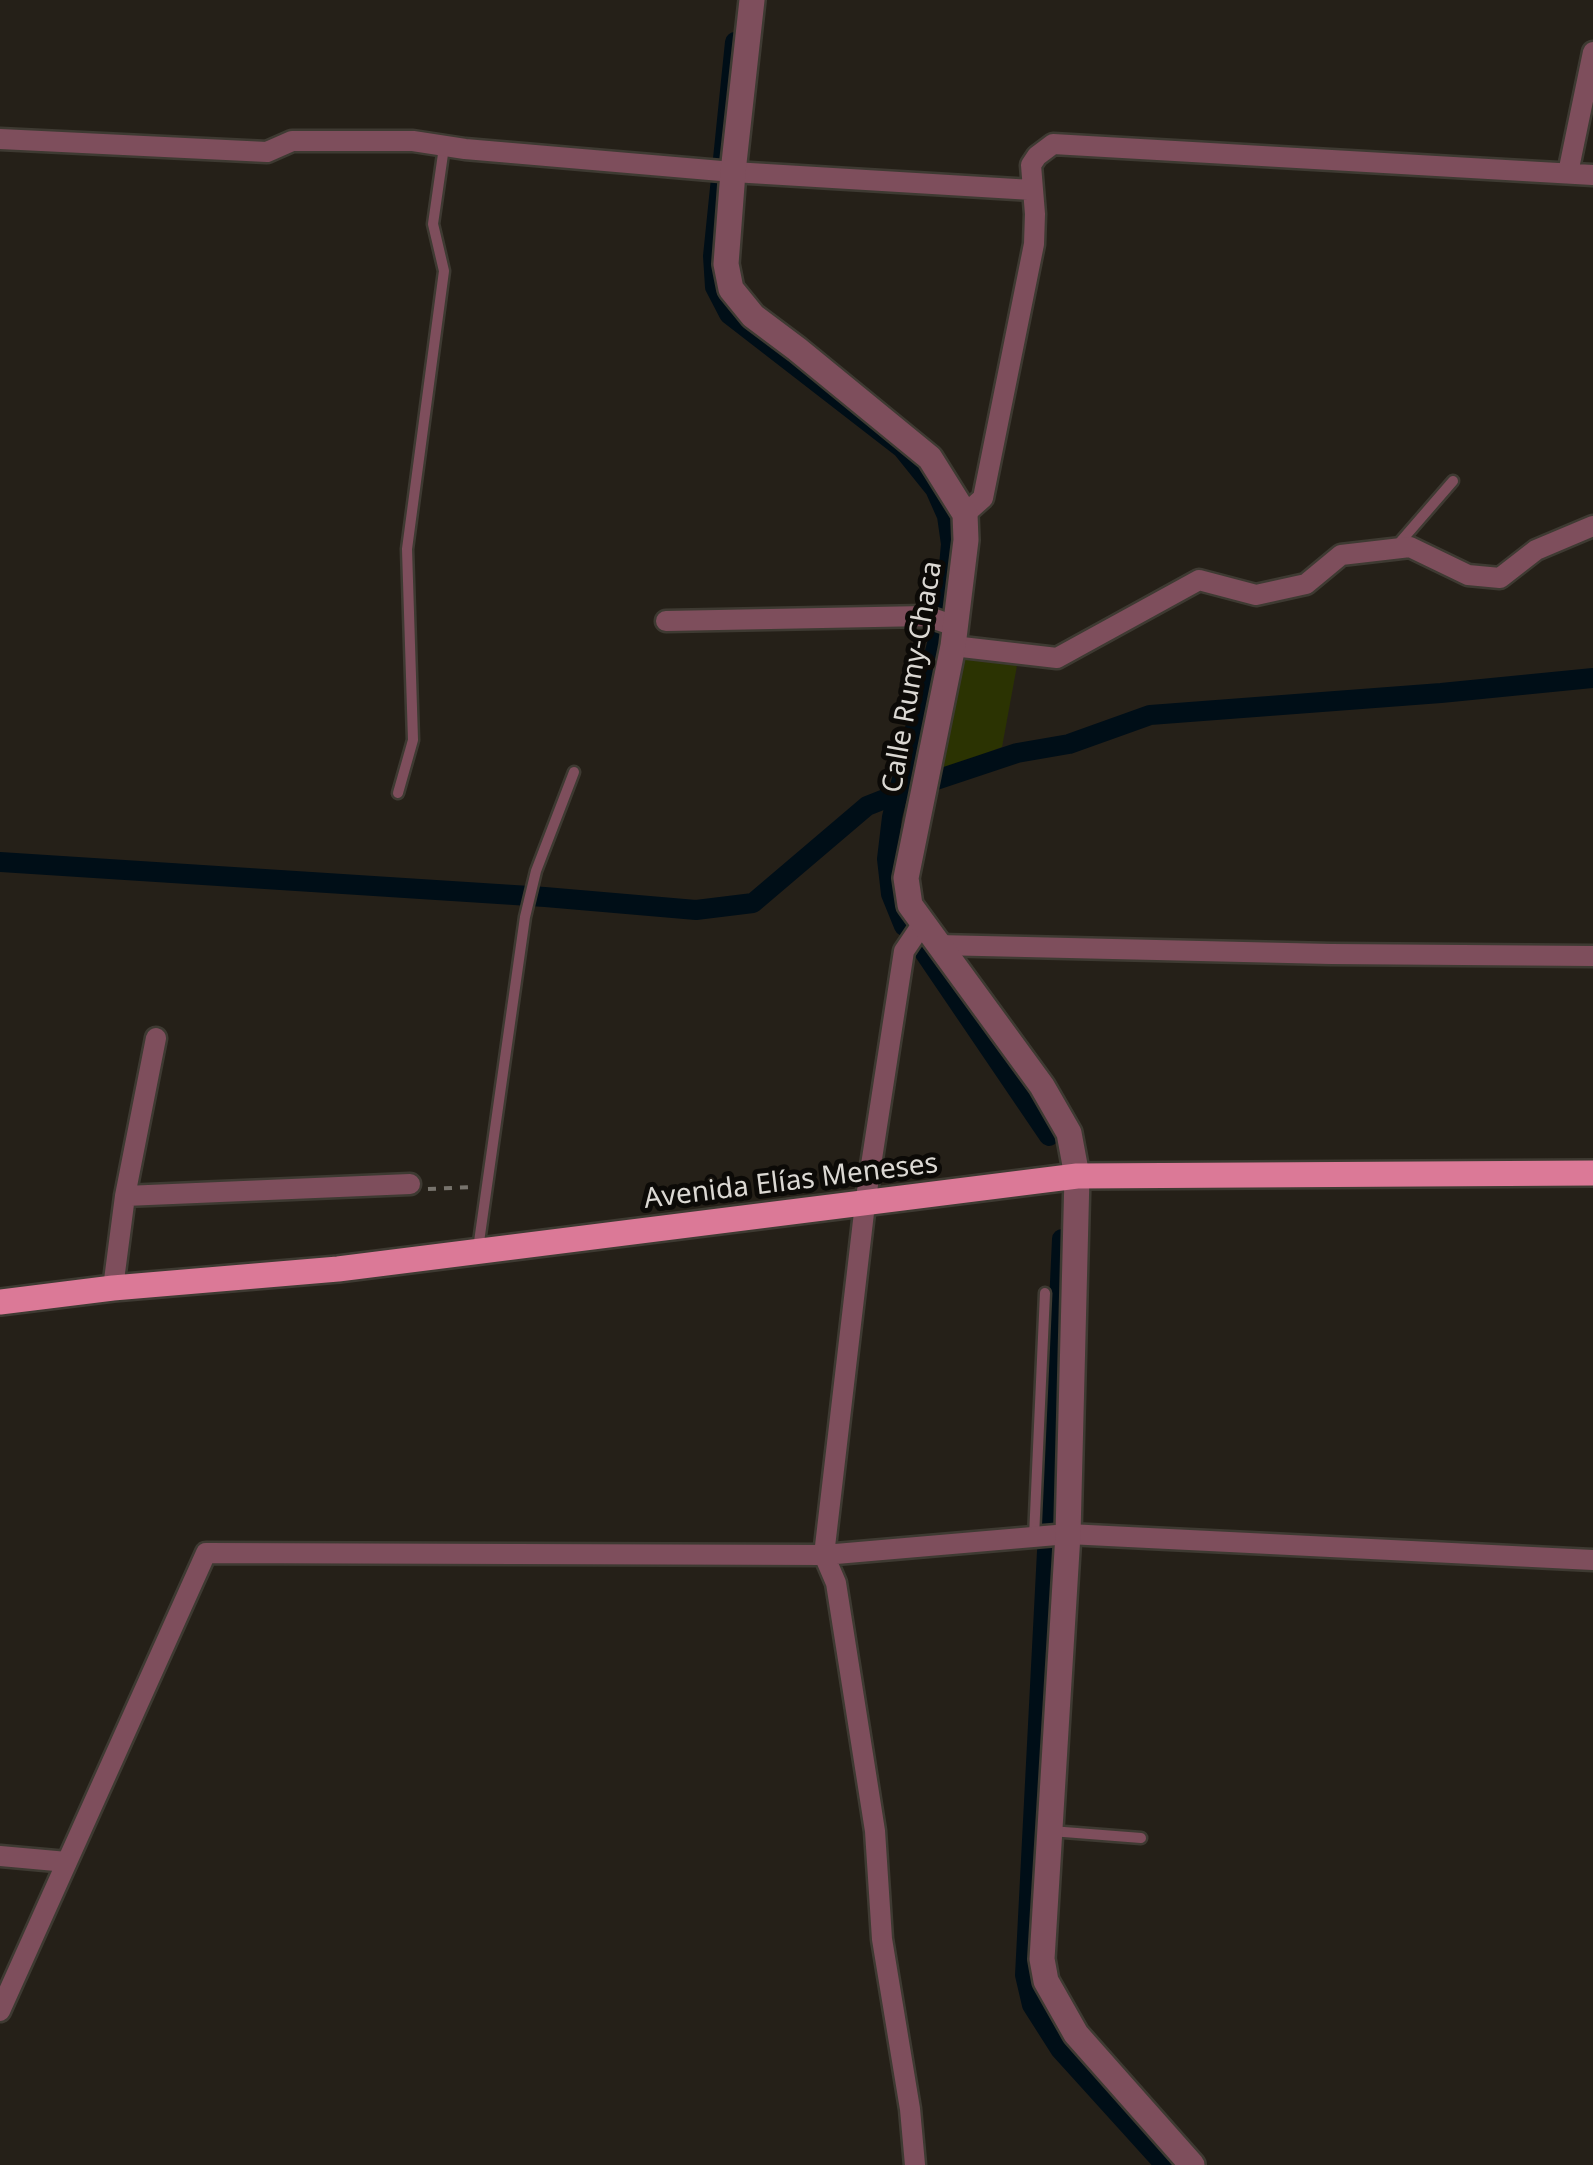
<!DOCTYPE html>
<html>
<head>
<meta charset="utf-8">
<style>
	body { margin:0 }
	canvas { display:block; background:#252018 }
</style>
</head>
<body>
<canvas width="1593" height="2165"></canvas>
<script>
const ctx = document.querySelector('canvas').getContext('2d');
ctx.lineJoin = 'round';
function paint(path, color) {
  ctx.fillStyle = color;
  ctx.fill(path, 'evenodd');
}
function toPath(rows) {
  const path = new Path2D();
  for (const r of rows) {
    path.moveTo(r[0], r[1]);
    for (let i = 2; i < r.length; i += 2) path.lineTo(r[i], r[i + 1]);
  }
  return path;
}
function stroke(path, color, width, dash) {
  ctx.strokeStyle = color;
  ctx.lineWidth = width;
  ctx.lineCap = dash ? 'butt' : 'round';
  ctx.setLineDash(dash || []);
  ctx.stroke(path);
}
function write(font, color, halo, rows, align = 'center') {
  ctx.font = font + ' "Noto Sans",sans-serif';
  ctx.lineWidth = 10;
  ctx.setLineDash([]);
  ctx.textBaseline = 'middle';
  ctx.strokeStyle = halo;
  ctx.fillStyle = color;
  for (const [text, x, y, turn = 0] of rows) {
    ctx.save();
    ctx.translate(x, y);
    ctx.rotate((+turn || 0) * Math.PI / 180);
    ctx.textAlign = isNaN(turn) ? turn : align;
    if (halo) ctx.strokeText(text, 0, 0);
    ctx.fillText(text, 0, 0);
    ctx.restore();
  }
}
paint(toPath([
	[960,654,1018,660,1002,747,937,772]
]), '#2b3302');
stroke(toPath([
	[735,42,713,256,715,287,729,314,902,448,935,489,947,516,951,544,945,610],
	[936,780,1017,753,1069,744,1150,715,1441,693,1593,678],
	[0,862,545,897,696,910,753,903,867,806,910,789],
	[904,926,891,894,887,859,892,817,938,640],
	[922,949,1049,1136],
	[1049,1520,1062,1239],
	[1047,1551,1025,1975,1032,2005,1060,2049,1165,2165]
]), '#000e17', 20);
const service = toPath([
	[1395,548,1453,481],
	[398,793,413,740,407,549,444,271,433,224,444,147],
	[478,1249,525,917,536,871,574,772],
	[1034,1537,1045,1293],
	[1051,1831,1141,1838]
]);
const minor = toPath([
	[0,139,267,152,292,141,413,141,465,149,733,172,1032,190],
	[1568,173,1593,52],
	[965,514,983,498,1034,244,1035,214,1031,165,1037,156,1053,144,1593,175],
	[666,621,926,616,955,626],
	[953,646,1057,658,1199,580,1256,595,1306,584,1341,555,1410,547,1468,575,1500,578,1536,550,1593,526],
	[938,945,1331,954,1593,956],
	[125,1196,410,1184],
	[113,1288,125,1196,156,1038],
	[0,1856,67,1862],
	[0,2011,206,1553,824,1555,1068,1534,1593,1560],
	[915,2165,910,2109,882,1939,875,1831,836,1583,824,1555,865,1204,904,951,923,923]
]);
const tertiary = toPath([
	[752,0,733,172,726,264,731,289,753,316,797,349,930,458,965,514,966,540,953,646,906,878,910,905,1042,1086,1069,1133,1077,1176,1068,1534,1042,1959,1046,1981,1076,2034,1192,2165]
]);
const primary = toPath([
	[0,1302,113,1288,338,1269,1077,1176,1593,1173]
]);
stroke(service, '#3e3a32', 15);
stroke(minor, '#3e3a32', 25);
stroke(tertiary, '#3e3a32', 30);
stroke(primary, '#3e3a32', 30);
stroke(toPath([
	[428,1189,473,1187]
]), '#77736c', 4, [8, 8]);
stroke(service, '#7e4e5c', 10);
stroke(minor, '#7e4e5c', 20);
stroke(tertiary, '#7e4e5c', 25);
stroke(primary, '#db7997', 25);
write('28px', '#dbd8d3', '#0c0a07', [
	["Calle Rumy-Chaca",913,677,-80],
	["Avenida Elías Meneses",791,1182,-7]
]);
</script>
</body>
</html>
